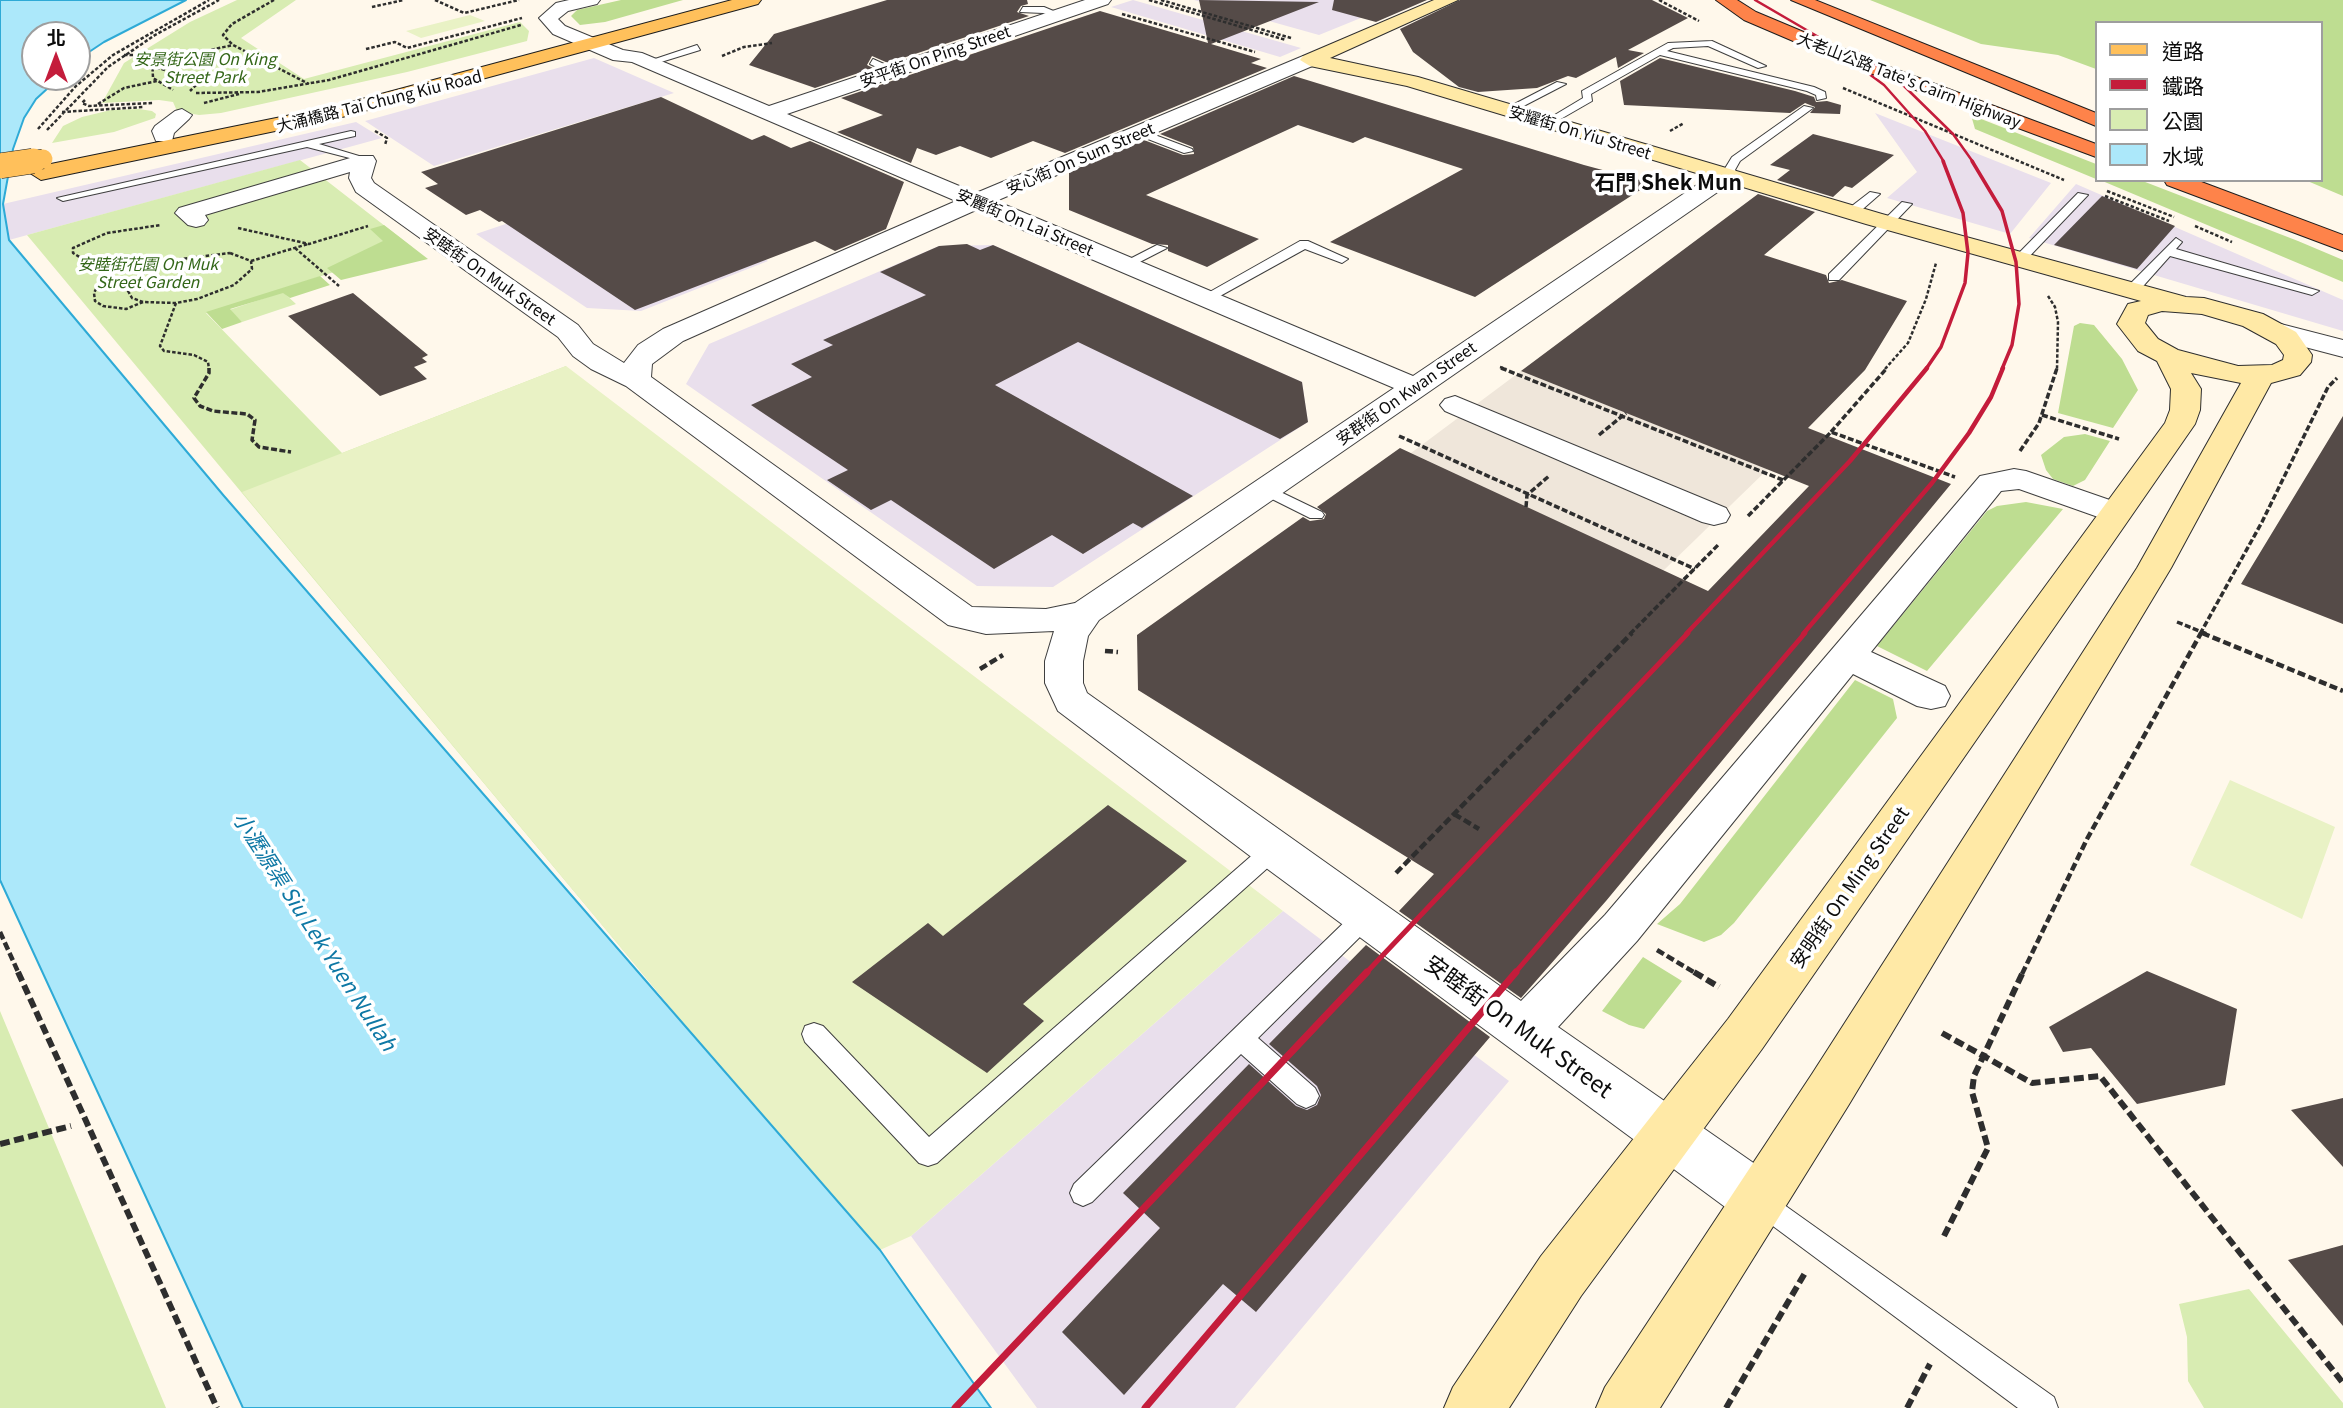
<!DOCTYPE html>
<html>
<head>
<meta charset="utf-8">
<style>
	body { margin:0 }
	#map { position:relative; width:2343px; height:1408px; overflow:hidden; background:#fff8eb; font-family:Georgia,"Noto Sans TC",serif }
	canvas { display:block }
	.legend { position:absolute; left:2095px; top:21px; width:228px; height:161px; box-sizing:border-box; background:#fff; border:2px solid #9e9e9e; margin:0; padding:9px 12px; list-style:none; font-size:21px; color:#0c0c0c }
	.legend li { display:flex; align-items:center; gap:14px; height:35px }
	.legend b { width:35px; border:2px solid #9e9e9e }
	.north { position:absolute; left:21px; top:21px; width:70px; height:70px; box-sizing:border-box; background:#fff; border:2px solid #9e9e9e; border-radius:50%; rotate:0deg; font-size:19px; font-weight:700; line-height:28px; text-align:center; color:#0c0c0c }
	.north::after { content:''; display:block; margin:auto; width:24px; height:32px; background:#c41c3b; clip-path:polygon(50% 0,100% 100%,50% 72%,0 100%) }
</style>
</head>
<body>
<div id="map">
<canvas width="2343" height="1408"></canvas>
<ul class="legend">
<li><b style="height:9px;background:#ffc05b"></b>道路</li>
<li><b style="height:9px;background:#c41c3b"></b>鐵路</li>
<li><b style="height:19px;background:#d8ecb2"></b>公園</li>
<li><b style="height:19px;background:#ace8fa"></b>水域</li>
</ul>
<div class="north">北</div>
</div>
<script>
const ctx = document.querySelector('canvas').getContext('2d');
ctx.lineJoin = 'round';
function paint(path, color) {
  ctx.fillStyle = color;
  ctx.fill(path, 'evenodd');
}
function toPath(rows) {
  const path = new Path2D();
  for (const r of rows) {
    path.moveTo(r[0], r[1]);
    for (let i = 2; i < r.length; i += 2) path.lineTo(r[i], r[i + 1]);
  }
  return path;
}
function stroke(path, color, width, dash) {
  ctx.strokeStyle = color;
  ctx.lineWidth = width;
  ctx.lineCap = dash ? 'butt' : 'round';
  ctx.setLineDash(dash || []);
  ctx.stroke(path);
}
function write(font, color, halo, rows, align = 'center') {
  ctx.font = font + ' Georgia,"Noto Sans TC",serif';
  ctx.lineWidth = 7;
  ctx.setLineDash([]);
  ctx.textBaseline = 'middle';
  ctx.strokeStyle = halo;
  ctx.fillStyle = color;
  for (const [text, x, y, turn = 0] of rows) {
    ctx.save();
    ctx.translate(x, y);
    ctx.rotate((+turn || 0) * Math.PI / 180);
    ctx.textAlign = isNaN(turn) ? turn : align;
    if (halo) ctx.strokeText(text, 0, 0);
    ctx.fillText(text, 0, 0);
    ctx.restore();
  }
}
paint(toPath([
	[1133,0,1301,48,1280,57,1111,7],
	[1194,0,1405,0,1319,35],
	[594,58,674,93,434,166,365,121],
	[1875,113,2051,183,2010,234,1887,198,1917,172],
	[356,122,382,138,9,240,3,204],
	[627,183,768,261,641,311,587,308,476,234],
	[2076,184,2343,300,2343,331,2029,238],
	[993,245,1302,382,1308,422,1053,587,977,586,686,384,709,344,939,246],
	[1283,911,1509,1081,1235,1408,1037,1408,911,1236]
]), '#e9dfec');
paint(toPath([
	[237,0,296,0,241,38,304,79,520,22,529,31,527,41,407,72,221,113,199,115,177,111,173,102,159,100,102,103,124,63,190,22],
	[139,109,152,111,156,114,155,118,114,132,52,143,63,126,82,117,111,110],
	[300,160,412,247,206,313,342,453,566,366,712,1057,27,235],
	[283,292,296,304,242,322,229,310],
	[0,1011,166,1408,0,1408],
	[2249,1289,2343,1403,2343,1408,2204,1408,2188,1381,2187,1337,2179,1304]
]), '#d8ecb2');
paint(toPath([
	[621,0,683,0,605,22,580,25,571,16,577,10],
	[1870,0,2343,0,2343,196,2305,180,2320,180,2320,23,2096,23,2096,69,2058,55,1981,44],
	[1971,115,2096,164,2096,179,1975,129],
	[2100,180,2140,180,2298,241,2343,260,2343,282],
	[384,225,428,259,341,280,327,268,383,241,370,229],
	[320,276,330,285,290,298,283,293,230,309,242,322,222,329,206,312],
	[2080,323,2094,325,2122,359,2138,390,2113,428,2058,413,2074,326],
	[2085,434,2110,441,2085,480,2073,486,2053,479,2046,470,2041,455,2064,437],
	[2026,502,2063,509,1927,671,1877,646,1987,511,1997,506],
	[1855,680,1893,699,1897,718,1734,923,1721,935,1704,942,1657,924,1680,904],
	[1643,957,1682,981,1644,1029,1629,1025,1602,1011]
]), '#bedd91');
paint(toPath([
	[470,15,485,21,421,38,406,31],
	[566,366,1283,911,911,1236,880,1250,712,1057,242,492],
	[2230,780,2335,827,2302,919,2190,865]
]), '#e9f2c5');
paint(toPath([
	[1521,371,1768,469,1663,571,1411,453]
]), '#efe6da');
const water = toPath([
	[0,0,186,0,104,42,77,60,77,35,35,35,35,77,60,77,36,99,24,118,13,149,3,204,9,240,224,496,880,1250,991,1408,243,1408,0,880,0,0]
]);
paint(water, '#ace8fa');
stroke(water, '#2eaad6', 2);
paint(toPath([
	[887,0,1027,0,1028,4,1021,6,1017,12,1029,16,888,63,872,56,867,65,873,68,815,88,749,65,774,34],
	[1199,0,1319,2,1211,44,1261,59,1251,63,1267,68,1065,153,1033,141,991,158,960,146,936,155,917,148,911,163,837,132,883,115,841,98,1100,11,1208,43],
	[1334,0,1427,0,1376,22,1332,10],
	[1460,0,1652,0,1688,18,1628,50,1644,53,1618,68,1616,57,1576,78,1568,76,1537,88,1478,92,1459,87,1413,52,1400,29],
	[1660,58,1795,91,1814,97,1816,102,1827,101,1841,105,1840,114,1810,113,1815,107,1805,103,1790,113,1624,105,1620,81],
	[1294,76,1584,165,1651,183,1475,297,1330,242,1463,169,1365,137,1353,143,1298,125,1146,195,1259,239,1207,267,1168,251,1168,245,1152,244,1069,210,1069,172,1144,140,1183,155,1194,154,1193,147,1160,134],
	[661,97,752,140,764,135,791,148,810,141,904,182,886,229,835,251,815,241,635,310,502,221,499,222,480,210,466,215,425,188,438,184,421,172],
	[1813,134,1894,155,1852,188,1845,186,1833,197,1777,180,1790,170,1770,165],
	[1758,194,1815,212,1764,255,1826,275,1829,283,1842,280,1907,301,1865,370,1808,428,1951,484,1606,901,1521,998,1399,911,1434,874,1138,690,1137,635,1303,517,1310,521,1324,519,1326,514,1317,507,1400,448,1708,591,1809,486,1521,371],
	[2102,196,2175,226,2137,269,2054,245],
	[967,244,980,250,993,245,1302,382,1308,422,1280,439,1078,342,995,385,1193,496,1142,528,1133,523,1083,554,1052,535,994,569,891,500,871,510,827,480,848,470,751,405,812,377,791,364,833,345,823,340,926,295,880,272,939,246],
	[353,293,428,355,422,358,427,362,414,367,427,379,380,396,288,316],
	[2343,416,2343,624,2241,584],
	[1108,805,1187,861,1023,1004,1044,1021,987,1073,852,982,928,923,943,936],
	[1366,945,1490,1037,1256,1312,1223,1284,1124,1395,1062,1332,1160,1228,1123,1193,1249,1064,1296,1106,1307,1110,1317,1105,1321,1095,1317,1086,1269,1044],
	[2147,971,2237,1009,2225,1085,2137,1104,2091,1048,2063,1052,2049,1027],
	[2343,1098,2343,1167,2291,1110],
	[2343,1245,2343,1326,2288,1260]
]), '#554b48');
const lane = toPath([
	[1023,7,1044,7,1063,15,1059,18,1043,13,1020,12,1023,7],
	[1712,41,1766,66,1758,68,1708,46,1673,48,1667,51,1814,87,1825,92,1826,98,1817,100,1816,95,1807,91,1660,55,1591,94,1592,101,1552,124,1543,122,1583,98,1582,91,1668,43,1712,41],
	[697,45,700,50,648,66,643,63,697,45],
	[873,59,895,69,897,71,889,73,870,64,873,59],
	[1557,82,1566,84,1512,112,1503,110,1557,82],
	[1804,106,1813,108,1740,161,1731,177,1723,177,1721,175,1732,157,1804,106],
	[1139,129,1192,149,1193,151,1184,153,1135,134,1134,132,1139,129],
	[351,131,355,132,355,136,319,144,369,159,369,163,307,147,63,201,57,198,351,131],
	[1870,192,1880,194,1856,215,1848,215,1848,209,1870,192],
	[2078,193,2088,195,2024,262,2016,262,2016,256,2078,193],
	[1902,202,1912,204,1839,280,1829,280,1829,274,1902,202],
	[2176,238,2182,242,2176,249,2319,291,2312,295,2170,256,2137,293,2127,293,2127,287,2176,238],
	[1300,241,1308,241,1348,259,1342,263,1305,249,1211,301,1199,298,1300,241],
	[1157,245,1167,248,1130,267,1120,264,1157,245],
	[1266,485,1322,512,1324,515,1322,518,1310,518,1260,493,1258,490,1266,485],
	[1273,842,1281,844,1284,850,1281,856,937,1163,928,1166,919,1163,805,1042,802,1034,805,1026,814,1023,823,1026,929,1137,1265,844,1273,842],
	[1366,907,1374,909,1377,916,1374,923,1258,1038,1315,1088,1319,1096,1315,1104,1306,1108,1297,1104,1241,1054,1092,1202,1083,1206,1074,1202,1070,1193,1074,1184,1358,909,1366,907],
	[1759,1187,2054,1397,2058,1408,2018,1408,1750,1209,1746,1200,1750,1191,1759,1187]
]);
const street = toPath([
	[569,0,600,0,597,4,568,11,558,19,565,26,623,50,642,53,769,106,1085,0,1111,0,1108,4,787,114,976,193,1303,56,1317,56,1320,60,1317,64,996,201,1413,376,1719,170,1735,170,1738,175,1735,180,1099,620,1088,636,1083,661,1083,683,1087,693,1521,1001,1605,915,1980,476,2014,469,2026,471,2127,506,2131,513,2127,520,2115,523,2019,489,2001,491,1871,652,1945,686,1950,696,1945,706,1931,709,1917,706,1853,674,1637,941,1558,1027,1778,1180,1786,1199,1778,1218,1759,1225,1740,1218,1258,862,1058,711,1045,683,1045,661,1054,631,986,634,948,625,626,386,591,369,573,356,558,337,356,192,349,178,350,172,205,215,208,220,204,225,196,227,188,225,175,213,179,208,357,156,373,156,376,161,371,178,374,183,578,325,593,344,624,363,638,345,663,329,956,201,632,62,613,60,553,34,539,18,556,3,569,0],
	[976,210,1394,388,1075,603,1046,609,972,607,651,377,652,364,683,341,976,210],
	[182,109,192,115,189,119,174,133,172,141,156,141,152,131,155,126,175,111,182,109],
	[2273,322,2343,340,2343,357,2263,336,2259,330,2263,324,2273,322],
	[1455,396,1726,508,1730,515,1726,522,1714,525,1702,522,1445,411,1440,405,1445,399,1455,396]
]);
const secondary = toPath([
	[1434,0,1458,0,1330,58,1418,77,1882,214,2186,297,2204,298,2263,314,2296,332,2312,355,2311,362,2300,375,2271,383,2171,568,1848,1106,1660,1408,1596,1408,1605,1387,1812,1074,2137,568,2241,383,2191,373,2201,389,2200,410,2195,424,1762,1049,1581,1296,1509,1408,1444,1408,1453,1387,1541,1256,1728,1019,2165,423,2170,410,2171,389,2157,361,2138,351,2117,324,2128,304,2141,301,1866,224,1407,86,1310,66,1300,60,1303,56,1434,0],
	[2162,311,2202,314,2243,326,2276,344,2284,355,2283,360,2272,365,2238,366,2178,350,2158,339,2145,323,2148,315,2162,311]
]);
const primary = toPath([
	[732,0,761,0,758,4,342,117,41,180,30,173,41,166,340,105,732,0]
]);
const highway = toPath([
	[1716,0,1737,0,1756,12,1868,59,2096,144,2096,157,1854,67,1744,20,1716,0],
	[1791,0,1815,0,2096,113,2096,126,1791,0],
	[2164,180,2196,180,2343,235,2343,251,2167,185,2164,180]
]);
stroke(lane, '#3f3f3f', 2);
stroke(street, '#3f3f3f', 2);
stroke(secondary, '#2e2e2e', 2);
stroke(primary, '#1d1d1d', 2);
stroke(highway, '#1d1d1d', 2);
stroke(toPath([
	[274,0,232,24,223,35,233,45,309,84],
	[435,0,464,13,519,0],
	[1149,0,1286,40],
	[1161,0,1291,38],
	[1659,0,1699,21],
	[372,7,404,0],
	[1122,14,1255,52],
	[366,49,395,42,407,48,522,18],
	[124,55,187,55,233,45],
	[722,56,744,47,772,43],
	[152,57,153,78,173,90],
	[151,66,183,75,196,85,190,91],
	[1843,88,2064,180],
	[196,93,258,92,329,80,521,25],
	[85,100,82,103,89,106,153,103],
	[204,103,239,94],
	[98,104,124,88,157,81],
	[62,112,144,107],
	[38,129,76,86,113,55,209,0],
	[47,130,108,67,155,35,219,0],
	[375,131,387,138,385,145],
	[1670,131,1684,123],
	[2107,191,2174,217],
	[2105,196,2169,221],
	[2195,226,2232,242],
	[238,228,309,244,368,226],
	[295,248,339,286],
	[230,253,251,261,252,269,234,285,197,299,176,303,143,302,132,298,128,291,130,283,140,275,173,260,230,253],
	[251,261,308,244],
	[2048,296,2055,307,2058,322,2057,369],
	[143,302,126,309,103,306,95,301,94,293,103,275,101,270,73,253,73,248,107,233,161,225],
	[176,303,160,346,164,351,194,355,208,362,209,369],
	[1500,367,1506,369],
	[1885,369,1908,343,1926,299,1936,263]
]), '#2e2e2e', 2.5, [3.5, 2]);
stroke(toPath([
	[209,368,209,373,194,398,200,406,213,411,247,414,255,420,252,440,259,447,291,452],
	[1501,368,1783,480],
	[2042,415,2119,439],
	[1831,432,1887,368],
	[1599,435,1626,413],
	[1399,436,1695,569],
	[2020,451,2039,423,2057,368],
	[1526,507,1527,495,1549,476],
	[1748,516,1831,432,1955,477],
	[2177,622,2207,634],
	[1630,634,1719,544],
	[2200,634,2262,522,2328,387,2337,378]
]), '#2e2e2e', 3.5, [6, 2.5]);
stroke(toPath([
	[2202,633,2343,691],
	[1105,651,1118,652],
	[980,669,1003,655],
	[1454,814,1479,829],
	[1396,873,1632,633],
	[0,932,19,974],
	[1657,950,1697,974],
	[2022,974,2087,839,2201,633]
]), '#2e2e2e', 4.5, [8, 3.5]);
stroke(toPath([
	[18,972,217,1408],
	[1694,972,1719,987],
	[1942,1033,2032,1083,2100,1076,2343,1383],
	[0,1144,71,1126],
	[1944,1236,1988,1148,1972,1092,1974,1076,2023,972],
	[1726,1408,1805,1273],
	[1907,1408,1930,1364]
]), '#2e2e2e', 6, [10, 4.5]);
paint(lane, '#fff');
paint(street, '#fff');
paint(secondary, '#ffe9a6');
paint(primary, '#ffc05b');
paint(highway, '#fe834a');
stroke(toPath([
	[1755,0,1822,39,1884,85,1925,131,1944,162],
	[1858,52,1904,86,1953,134,1973,162]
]), '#c41c3b', 2.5);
stroke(toPath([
	[1972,161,2002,211,2016,262,2019,304,2012,345,2002,369],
	[1926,369,1941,347,1965,283,1968,253,1963,213,1943,161]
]), '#c41c3b', 3.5);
stroke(toPath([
	[1686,634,1850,461,1927,368],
	[1803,634,1932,483,1969,433,1991,397,2003,368]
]), '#c41c3b', 4.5);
stroke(toPath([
	[1365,974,1688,633],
	[1514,974,1805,633]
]), '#c41c3b', 5);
stroke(toPath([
	[955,1408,1367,972],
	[1145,1408,1516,972]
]), '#c41c3b', 7);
const primaryBridgeFar1 = toPath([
	[22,162,43,159]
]);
const primaryBridge = toPath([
	[0,166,33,161]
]);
stroke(primaryBridgeFar1, '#1d1d1d', 20, []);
stroke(primaryBridge, '#1d1d1d', 26, []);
stroke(primaryBridgeFar1, '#ffc05b', 19);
stroke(primaryBridge, '#ffc05b', 25);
write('16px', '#0c0c0c', '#fff', [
	["安平街 On Ping Street",935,56,-19],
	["大老山公路 Tate's Cairn Highway",1909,80,21],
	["大涌橋路 Tai Chung Kiu Road",379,101,-14],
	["安耀街 On Yiu Street",1580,132,17],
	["安心街 On Sum Street",1080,158,-23],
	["安麗街 On Lai Street",1025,222,23],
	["安睦街 On Muk Street",490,276,35],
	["安群街 On Kwan Street",1406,393,-35]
]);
write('italic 16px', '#346719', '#fff', [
	["安景街公園 On King",205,59],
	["Street Park",205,77],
	["安睦街花園 On Muk",148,264],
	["Street Garden",148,282]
]);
write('19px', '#0c0c0c', '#fff', [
	["安明街 On Ming Street",1849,887,-55]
]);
write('bold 21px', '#0c0c0c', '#fff', [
	["石門 Shek Mun",1668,182]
]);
write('italic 21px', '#0e78a5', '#fff', [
	["小瀝源渠 Siu Lek Yuen Nullah",315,931,57]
]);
write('23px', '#0c0c0c', '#fff', [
	["安睦街 On Muk Street",1519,1026,36]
]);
</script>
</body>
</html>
